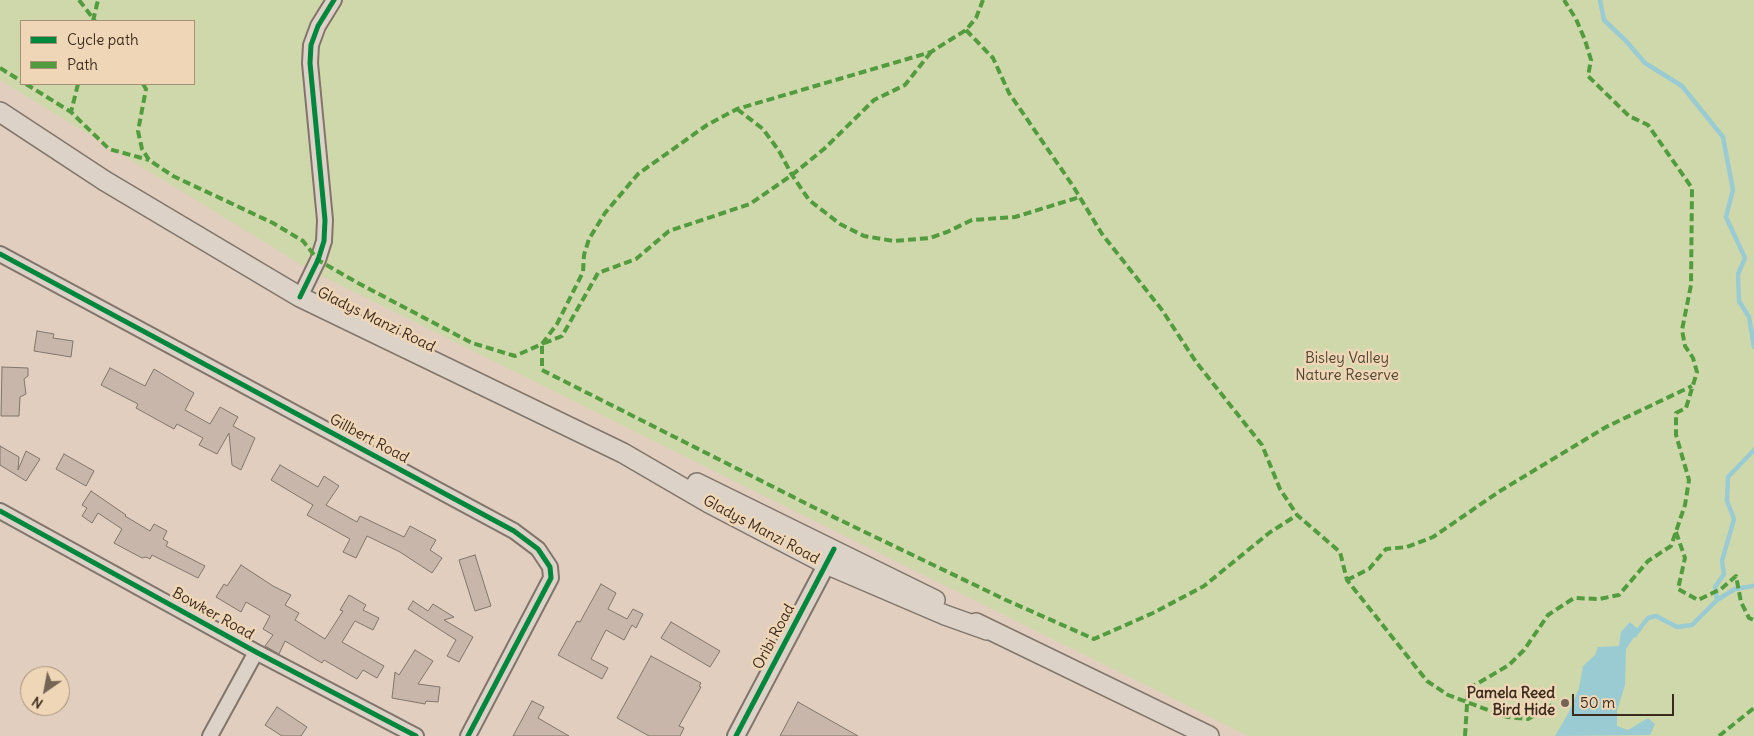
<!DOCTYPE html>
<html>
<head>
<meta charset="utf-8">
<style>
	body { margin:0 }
	#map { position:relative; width:1754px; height:736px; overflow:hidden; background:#e1cebf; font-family:Delius,sans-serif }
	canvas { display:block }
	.legend { position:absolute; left:20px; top:20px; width:175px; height:65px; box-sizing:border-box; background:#eed6b6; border:1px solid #a69179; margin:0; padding:6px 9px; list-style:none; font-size:15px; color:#3b2a1e }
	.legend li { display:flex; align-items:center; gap:10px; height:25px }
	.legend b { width:25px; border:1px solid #a69179 }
	.north { position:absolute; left:20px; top:666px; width:50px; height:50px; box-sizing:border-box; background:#eed6b6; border:1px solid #a69179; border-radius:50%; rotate:213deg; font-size:14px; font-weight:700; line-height:20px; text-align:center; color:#3b2a1e }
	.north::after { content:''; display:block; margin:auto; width:18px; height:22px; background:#756356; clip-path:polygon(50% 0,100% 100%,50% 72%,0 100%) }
	.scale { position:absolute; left:1572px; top:694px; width:102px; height:22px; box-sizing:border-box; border:2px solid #3b2a1e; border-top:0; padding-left:6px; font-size:15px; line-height:18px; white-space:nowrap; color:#3b2a1e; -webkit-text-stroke:4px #eed6b6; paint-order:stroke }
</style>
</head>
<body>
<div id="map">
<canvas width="1754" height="736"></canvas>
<ul class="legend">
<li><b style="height:6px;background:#00873e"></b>Cycle path</li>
<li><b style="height:6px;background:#529c3f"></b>Path</li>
</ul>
<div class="north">N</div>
<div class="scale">50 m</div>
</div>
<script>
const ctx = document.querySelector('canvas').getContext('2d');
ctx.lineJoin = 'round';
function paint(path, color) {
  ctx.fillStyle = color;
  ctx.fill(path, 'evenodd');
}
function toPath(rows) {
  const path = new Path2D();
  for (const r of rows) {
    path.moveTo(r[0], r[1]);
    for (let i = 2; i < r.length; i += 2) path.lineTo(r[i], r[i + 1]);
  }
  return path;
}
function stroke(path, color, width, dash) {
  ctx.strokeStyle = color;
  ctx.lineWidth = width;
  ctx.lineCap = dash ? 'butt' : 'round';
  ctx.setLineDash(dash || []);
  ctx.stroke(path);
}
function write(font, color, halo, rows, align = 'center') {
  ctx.font = font + ' Delius,sans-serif';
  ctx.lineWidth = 5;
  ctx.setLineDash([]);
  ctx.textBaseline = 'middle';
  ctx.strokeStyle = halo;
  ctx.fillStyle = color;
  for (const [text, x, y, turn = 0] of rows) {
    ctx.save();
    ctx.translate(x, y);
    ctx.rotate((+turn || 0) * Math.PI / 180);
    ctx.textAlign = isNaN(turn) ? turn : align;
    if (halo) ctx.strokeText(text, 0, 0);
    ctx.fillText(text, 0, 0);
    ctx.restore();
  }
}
paint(toPath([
	[0,0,1754,0,1754,736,1248,736,310,270,0,80],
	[21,21,194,21,194,84,21,84]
]), '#cfd8aa');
paint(toPath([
	[1630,622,1639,630,1626,649,1625,685,1617,711,1617,726,1628,730,1648,718,1655,724,1650,735,1555,736,1569,712,1579,688,1583,666,1595,655,1598,647,1619,646,1621,632]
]), '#9acbd2');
stroke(toPath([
	[1600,0,1604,20,1626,41,1645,63,1682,86,1723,137,1733,190,1726,217,1745,258,1738,274,1739,301,1749,317,1754,347],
	[1717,600,1715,587,1724,574,1722,561,1734,519,1727,501,1728,477,1754,450],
	[1635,635,1648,618,1656,616,1677,627,1692,625,1717,600,1735,589,1754,586]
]), '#9acbd2', 4.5);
const building = toPath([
	[37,331,54,334,53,338,73,341,71,357,34,351,37,331],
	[2,367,28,368,28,376,24,379,26,394,20,397,19,416,1,416,2,367],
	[110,368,145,386,154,369,194,393,185,410,210,424,220,407,238,417,233,426,255,438,241,470,232,465,229,433,217,454,199,445,203,438,177,424,174,429,136,408,138,404,101,385,110,368],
	[0,446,19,457,18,470,26,451,40,459,26,481,0,465,0,446],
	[64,454,94,471,86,486,56,469,64,454],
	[280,465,318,487,324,476,339,486,326,505,357,522,360,516,404,537,410,526,436,540,430,550,442,558,432,573,400,552,367,536,356,558,343,552,350,539,307,515,313,505,271,480,280,465],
	[91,491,126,515,125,516,150,531,154,524,167,531,163,539,168,542,166,546,205,566,198,578,152,555,150,559,146,557,142,558,114,543,122,529,98,513,92,523,82,516,87,508,82,505,91,491],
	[475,555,491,606,475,611,459,560,475,555],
	[241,565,273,586,291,595,285,605,299,613,295,620,325,639,343,611,340,610,349,595,366,605,363,610,379,618,373,630,355,621,342,642,384,666,377,678,363,670,357,679,324,660,322,663,285,641,279,654,265,646,273,635,263,629,270,616,246,602,241,612,216,597,224,584,227,586,241,565],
	[601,584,616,593,608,609,627,619,633,609,643,614,636,628,632,625,624,640,606,630,591,659,608,668,602,679,558,655,577,621,580,622,601,584],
	[413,601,428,611,433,604,454,617,444,620,473,637,459,662,447,656,456,640,408,609,413,601],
	[671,622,720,651,710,667,661,638,671,622],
	[415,650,433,661,418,684,440,687,438,702,426,701,425,704,392,698,395,672,399,675,415,650],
	[651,656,701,683,699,686,701,687,679,726,684,728,680,736,649,736,617,718,651,656],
	[532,701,544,707,538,718,569,736,513,736,532,701],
	[798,702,858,736,780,736,798,702],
	[277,707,307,727,301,736,282,736,265,725,277,707]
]);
paint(building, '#c8b6ab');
stroke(building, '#81756b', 1);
const minor = toPath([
	[0,254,514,531,538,549,550,567,551,578,468,736],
	[300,297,318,260,324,241,325,220,310,63,311,45,318,26,334,0],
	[0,511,256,652,416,736],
	[210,736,256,652]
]);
const tertiary = toPath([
	[736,736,832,554]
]);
const secondary = toPath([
	[0,112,105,181,300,297,623,453,709,503,826,564,945,615,987,630],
	[697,483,935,600],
	[976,623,1209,736]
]);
stroke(minor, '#81756b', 18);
stroke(tertiary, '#81756b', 20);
stroke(secondary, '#81756b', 22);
stroke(minor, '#ddd2c7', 14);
stroke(tertiary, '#ddd2c7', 16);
stroke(secondary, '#ddd2c7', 19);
stroke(toPath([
	[79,0,95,21],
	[93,21,98,0],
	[966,30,993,58,1009,93,1073,186,1102,234,1162,310,1196,362,1262,445,1280,489,1297,515,1340,552,1347,580,1427,681,1448,695,1507,717,1528,719,1552,705],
	[931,52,905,85,874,100,824,149,792,175,750,204,669,231,636,259,598,273,562,336,542,344,542,370,815,508,1006,600,1094,639,1153,613,1204,586,1269,533,1297,515],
	[0,68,21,81],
	[26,84,71,112],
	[78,84,71,112,109,149,149,160],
	[143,84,146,89,138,131,142,149,149,160,173,176,273,223,303,241,318,260,358,283,472,343,515,356,542,344,557,324,583,272,584,255,589,239,605,213,638,174,707,125,737,109,931,52,966,30,976,18,983,0],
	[737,109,763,129,779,151,792,175,809,200,840,224,864,236,894,241,930,238,947,232,972,220,1015,217,1080,197],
	[1676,532,1685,558,1678,589,1698,600,1721,589,1736,576,1741,602,1749,618,1754,620],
	[1347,580,1369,569,1386,549,1407,547,1433,537,1500,491,1606,427,1692,386],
	[1465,736,1468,689,1509,665,1524,650,1548,615,1574,598,1599,599,1619,595,1648,561,1671,546,1685,505,1689,480,1676,435,1676,413,1686,408,1697,372,1693,358,1685,346,1682,330,1691,285,1692,188,1648,125,1629,116,1588,76,1591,60,1585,40,1576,19,1564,0],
	[1719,736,1754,708]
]), '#529c3f', 4, [8, 4]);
stroke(toPath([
	[0,254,514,531,538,549,550,567,551,578,468,736],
	[300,297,318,260,324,241,325,220,310,63,311,45,318,26,334,0],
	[0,511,256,652,416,736],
	[736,736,834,549]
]), '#00873e', 5);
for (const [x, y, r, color] of [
	[1565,703,5,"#756356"]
]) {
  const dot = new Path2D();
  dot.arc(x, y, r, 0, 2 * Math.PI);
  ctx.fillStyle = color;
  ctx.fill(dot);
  stroke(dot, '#eed6b6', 2);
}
write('15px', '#3b2a1e', '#eed6b6', [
	["Gladys Manzi Road",376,320,26],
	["Gillbert Road",369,439,28],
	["Gladys Manzi Road",761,530,28],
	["Bowker Road",213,614,29],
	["Oribi Road",774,637,-62]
]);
write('15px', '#4f4530', '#eed6b6', [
	["Bisley Valley",1347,359],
	["Nature Reserve",1347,376]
]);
write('bold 15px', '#3b2a1e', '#eed6b6', [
	["Pamela Reed",1555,694],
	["Bird Hide",1555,711]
], 'right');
</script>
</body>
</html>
